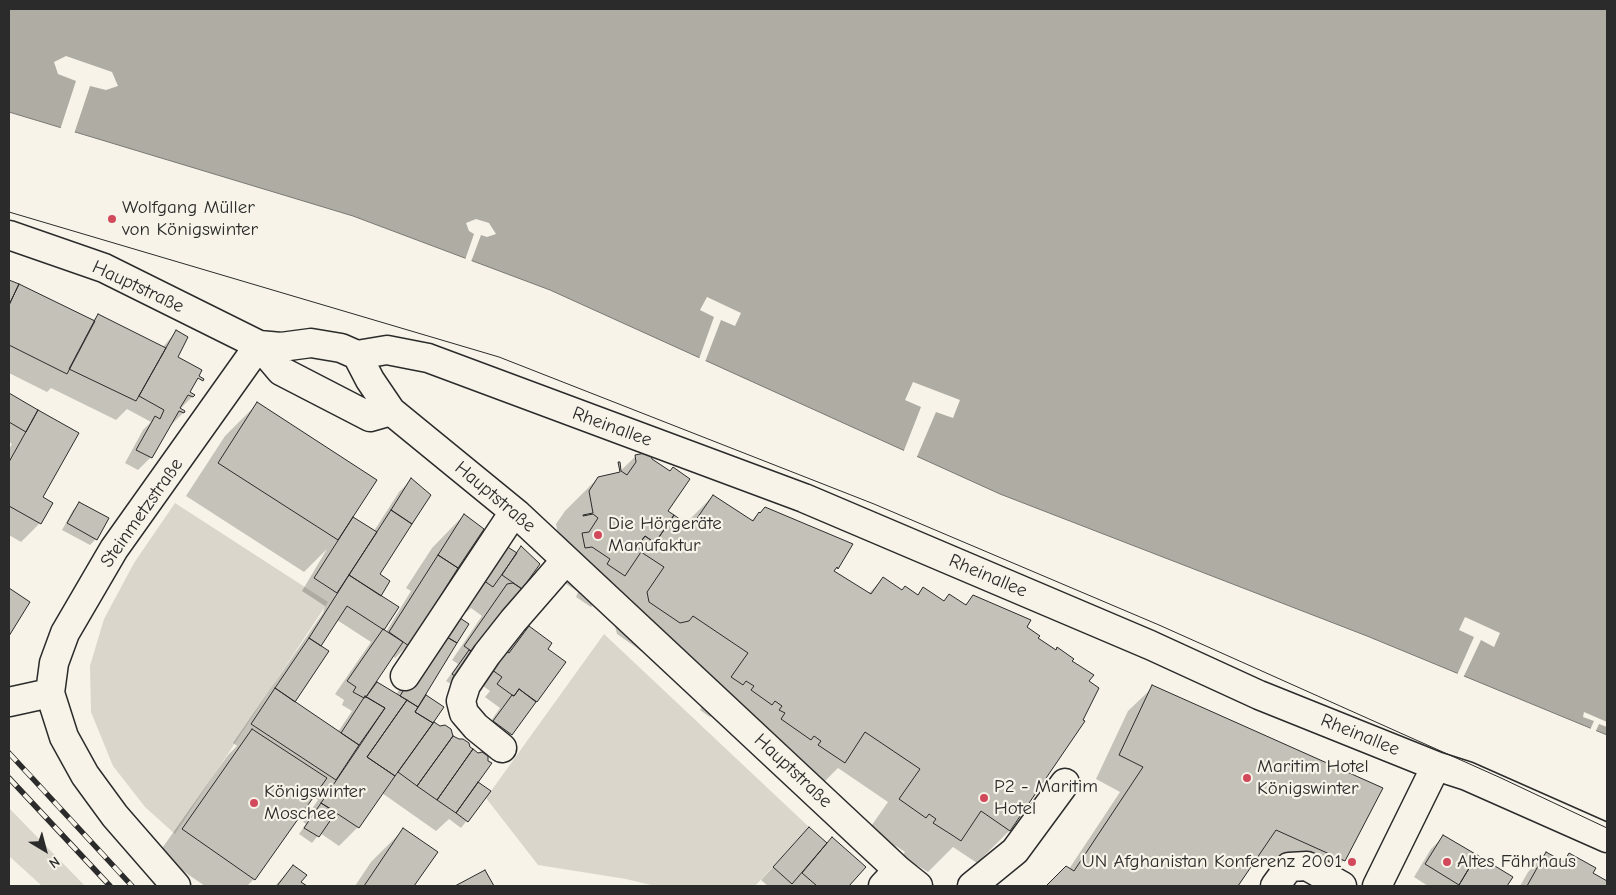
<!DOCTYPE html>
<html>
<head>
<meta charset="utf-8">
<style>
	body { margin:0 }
	#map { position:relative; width:1616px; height:895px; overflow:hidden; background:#f7f3e8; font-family:"Comic Neue",sans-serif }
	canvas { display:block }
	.frame { position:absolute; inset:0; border:10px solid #2b2b2b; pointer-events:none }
	.north { position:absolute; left:20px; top:825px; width:50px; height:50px; -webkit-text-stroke:4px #f7f3e8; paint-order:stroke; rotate:143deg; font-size:14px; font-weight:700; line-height:20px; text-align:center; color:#2b2b2b }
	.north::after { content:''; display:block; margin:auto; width:18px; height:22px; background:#2b2b2b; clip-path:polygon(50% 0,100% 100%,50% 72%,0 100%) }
</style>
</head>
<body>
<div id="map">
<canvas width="1616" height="895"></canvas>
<div class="frame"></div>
<div class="north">N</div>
</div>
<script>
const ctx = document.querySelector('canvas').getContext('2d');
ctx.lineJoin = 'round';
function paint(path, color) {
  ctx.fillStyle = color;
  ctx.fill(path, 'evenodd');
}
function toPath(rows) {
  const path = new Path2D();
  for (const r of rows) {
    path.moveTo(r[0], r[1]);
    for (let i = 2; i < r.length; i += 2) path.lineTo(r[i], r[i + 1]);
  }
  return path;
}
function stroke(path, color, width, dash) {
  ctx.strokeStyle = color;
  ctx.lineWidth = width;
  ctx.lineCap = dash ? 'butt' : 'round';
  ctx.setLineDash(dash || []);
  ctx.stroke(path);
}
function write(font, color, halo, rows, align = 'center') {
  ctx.font = font + ' "Comic Neue",sans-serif';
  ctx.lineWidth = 4.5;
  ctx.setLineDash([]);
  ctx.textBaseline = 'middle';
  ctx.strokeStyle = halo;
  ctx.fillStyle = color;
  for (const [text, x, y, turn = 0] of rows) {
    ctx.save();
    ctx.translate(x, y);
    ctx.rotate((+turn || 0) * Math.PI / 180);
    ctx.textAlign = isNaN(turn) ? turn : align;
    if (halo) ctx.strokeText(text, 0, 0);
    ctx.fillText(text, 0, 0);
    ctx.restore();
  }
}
paint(toPath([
	[175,503,328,602,175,834,145,807,113,766,91,712,90,666,104,619,134,563],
	[604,634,809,827,755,886,655,886,626,879,538,865,486,798],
	[9,808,85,886,42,886,9,856]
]), '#dad6cc');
const water = toPath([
	[9,9,1607,9,1607,735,1367,636,1000,494,550,290,353,216,9,112,9,9]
]);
paint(water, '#afaca4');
stroke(water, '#7a7874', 1);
paint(toPath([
	[66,56,112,72,118,86,106,90,90,86,74,134,60,130,76,81,58,74,54,62],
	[476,219,489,223,496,234,487,237,481,235,471,262,465,260,474,234,469,231,466,223],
	[707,297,741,313,735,326,721,320,705,362,699,359,714,317,700,310],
	[913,382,960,400,953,418,936,412,916,459,903,453,921,407,905,400],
	[1465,617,1500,633,1494,647,1481,640,1463,678,1457,675,1474,637,1459,630],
	[1584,712,1607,722,1607,727,1599,724,1595,733,1590,730,1594,721,1583,717]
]), '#f7f3e8');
paint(toPath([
	[9,281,92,321,99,315,162,348,176,332,176,357,188,393,192,397,180,409,184,412,170,426,151,457,138,470,125,463,143,430,151,422,127,409,116,420,51,388,47,392,9,373],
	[9,394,77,433,41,497,51,503,40,523,21,542,9,535,9,449,12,444,9,442],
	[258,403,351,517,374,531,399,492,411,480,378,574,379,596,397,608,383,630,386,632,411,591,406,588,432,548,464,515,408,645,395,658,393,656,372,687,373,688,377,683,396,695,426,646,446,609,521,548,521,588,454,686,446,681,458,664,452,660,482,616,471,608,459,619,421,701,426,697,430,728,434,723,476,782,489,792,461,828,449,819,436,831,382,793,358,827,339,846,320,833,312,843,299,834,306,824,303,822,318,800,313,796,254,879,247,886,205,886,158,854,228,755,237,746,233,743,323,613,325,606,302,591,327,549,304,572,186,496,225,436],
	[337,620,371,642,335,694,344,700,342,705,352,711,338,732,293,702,319,646],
	[636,456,666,512,685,524,713,496,751,521,759,513,851,545,837,568,833,572,868,594,883,579,902,591,917,595,923,589,943,602,964,606,973,597,1025,627,1037,638,1071,661,1088,681,1010,830,977,863,953,847,928,872,902,856,905,852,896,846,892,849,867,832,888,802,838,768,811,795,749,752,753,746,719,723,722,719,713,714,710,717,700,710,717,686,655,653,647,655,617,634,615,626,632,600,612,587,591,607,576,597,578,592,559,579,560,545,556,524,565,511,598,478,617,474],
	[79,504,96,539,90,545,62,530,73,510],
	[529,628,546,649,564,662,511,734,498,747,481,735,500,708,485,697,490,691,476,681,507,653,516,640],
	[1153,687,1344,860,1320,885,1257,856,1237,886,1048,886,1067,867,1069,869,1120,792,1096,779,1128,711],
	[809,828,826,844,864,868,848,886,768,886,761,880],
	[403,830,436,852,412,886,355,886,371,862],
	[1444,836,1511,878,1506,886,1428,886,1414,877,1431,849],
	[1546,853,1561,862,1569,854,1591,873,1607,882,1607,886,1520,886,1528,872],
	[293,866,299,882,305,886,275,886]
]), '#0003');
const building = toPath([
	[9,280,19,284,9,305,9,280],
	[19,284,95,321,67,374,9,345,9,305,19,284],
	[98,314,166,348,136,401,69,369,98,314],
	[176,330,188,337,178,357,202,370,199,376,204,379,203,381,198,378,190,392,195,395,193,397,188,395,180,408,185,411,184,413,179,411,152,458,136,450,155,416,160,419,164,410,139,396,176,330],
	[9,393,38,410,26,432,9,422,9,393],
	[257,402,377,480,338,540,218,463,257,402],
	[38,410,79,433,43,497,53,503,41,524,9,506,9,462,38,410],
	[650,452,652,459,670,471,673,467,690,479,668,511,674,515,655,543,645,536,637,547,641,550,641,552,625,576,607,564,610,559,592,547,585,548,582,533,589,532,598,518,593,514,583,516,583,515,593,513,589,491,598,477,620,472,618,462,620,462,621,471,627,475,636,462,635,455,650,452],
	[411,478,431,495,412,524,391,510,411,478],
	[713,495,753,521,759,512,760,513,765,507,853,544,838,569,837,567,834,571,871,594,883,577,902,590,905,586,918,595,923,587,944,601,949,594,966,605,973,595,1031,620,1027,627,1040,636,1038,638,1056,650,1057,647,1074,659,1072,661,1094,675,1089,681,1099,688,1083,720,1085,721,1010,831,981,811,961,841,952,835,933,823,936,819,929,814,926,818,899,799,920,769,865,732,845,763,818,745,821,741,814,736,811,740,781,719,785,713,779,710,782,706,775,701,772,705,751,690,754,686,746,681,743,685,731,677,748,653,693,616,689,621,680,623,649,602,647,592,664,567,641,552,641,550,637,547,645,536,655,543,674,515,691,527,713,495],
	[79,502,109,518,97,540,67,523,79,502],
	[391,510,412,524,380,574,390,581,381,596,349,575,391,510],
	[464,514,484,529,458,568,438,555,464,514],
	[353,517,377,532,337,593,314,578,353,517],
	[500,542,517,553,493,587,477,576,500,542],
	[521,546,540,564,522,589,502,575,521,546],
	[438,555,458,568,409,646,389,632,438,555],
	[349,575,399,607,384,630,347,606,321,646,309,638,349,575],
	[513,583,522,589,477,655,464,646,507,584,513,583],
	[9,588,30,602,9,636,9,588],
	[457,616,469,624,457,643,445,636,457,616],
	[529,626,552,643,548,649,566,662,537,702,519,689,514,696,512,695,497,684,502,677,488,667,502,648,509,653,529,626],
	[383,629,403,642,366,697,364,698,353,692,356,687,347,681,383,629],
	[439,632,457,643,418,707,400,696,439,632],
	[309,638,329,651,295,702,275,688,309,638],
	[469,650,477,655,461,680,452,674,469,650],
	[377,682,407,700,367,757,395,776,359,828,321,803,385,708,366,697,377,682],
	[1152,685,1383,788,1345,861,1276,830,1238,886,1046,886,1066,866,1074,871,1143,767,1119,755,1152,685],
	[275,688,359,745,336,780,251,724,275,688],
	[519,689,536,702,512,735,493,721,512,695,514,696,519,689],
	[426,695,444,707,433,723,415,712,426,695],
	[365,696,385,708,359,745,341,733,365,696],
	[407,700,418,707,415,712,433,723,395,776,367,757,407,700],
	[434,722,440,726,445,725,451,729,453,736,417,786,398,772,434,722],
	[252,729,327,778,255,880,182,829,252,729],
	[453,736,459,739,463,739,469,743,470,747,473,749,437,800,417,786,453,736],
	[473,749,478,753,482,752,488,756,488,761,492,763,456,813,437,800,473,749],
	[478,782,491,791,468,822,456,813,478,782],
	[321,803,336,812,319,837,304,828,321,803],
	[809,827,827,843,792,884,773,867,809,827],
	[403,828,438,852,414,886,364,886,403,828],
	[1443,835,1477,855,1459,885,1425,864,1443,835],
	[832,837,866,867,849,886,817,886,802,873,832,837],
	[1546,852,1564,862,1569,853,1596,868,1593,873,1607,881,1607,886,1527,886,1546,852],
	[1477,855,1513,877,1507,886,1461,886,1459,885,1477,855],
	[293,865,307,875,301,882,307,886,277,886,293,865],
	[485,870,494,886,455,886,485,870]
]);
paint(building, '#c4c1b9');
stroke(building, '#2b2b2b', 1);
const minor = toPath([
	[9,235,104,268,259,345,281,347,311,343,341,348,357,355,370,380,391,411,517,514,898,870,918,886],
	[259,345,281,371,370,417,391,411],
	[357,355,387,350,428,358,804,498,1150,645,1259,695,1436,766,1467,776,1607,838],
	[405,676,514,512],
	[9,702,50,693],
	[502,748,476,727,464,713,461,701,466,685,487,654,513,621,566,560],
	[176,886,115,816,85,775,64,737,50,693,54,663,65,633,114,549,259,345],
	[883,886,898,870],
	[972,886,1015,851,1065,783],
	[1275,886,1289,867,1307,866,1342,886],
	[1377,886,1436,766]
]);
stroke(minor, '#2b2b2b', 31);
stroke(minor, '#f7f3e8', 28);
stroke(toPath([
	[9,212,499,357,874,504,1159,625,1501,778,1607,828]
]), '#2b2b2b', 1);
const rail = toPath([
	[9,753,132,886],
	[9,778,110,886]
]);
stroke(rail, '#2b2b2b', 5.5);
stroke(rail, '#f7f3e8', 4, [11]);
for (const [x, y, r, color] of [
	[112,219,5,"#d1495b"],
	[598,535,5,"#d1495b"],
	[1247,778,5,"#d1495b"],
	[984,798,5,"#d1495b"],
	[254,803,5,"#d1495b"],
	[1352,862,5,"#d1495b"],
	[1447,862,5,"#d1495b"]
]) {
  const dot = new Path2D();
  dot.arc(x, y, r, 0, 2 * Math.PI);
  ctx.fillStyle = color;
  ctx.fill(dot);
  stroke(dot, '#f7f3e8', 2);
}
write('19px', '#2b2b2b', '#f7f3e8', [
	["Wolfgang Müller",122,208],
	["von Königswinter",122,230],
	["Die Hörgeräte",608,524],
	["Manufaktur",608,546],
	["Maritim Hotel",1257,767],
	["Königswinter",1257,789],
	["P2 - Maritim",994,787],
	["Hotel",994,809],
	["Königswinter",264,792],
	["Moschee",264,814],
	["UN Afghanistan Konferenz 2001",1342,862,"right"],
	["Altes Fährhaus",1457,862]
], 'left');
write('19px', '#2b2b2b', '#f7f3e8', [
	["Hauptstraße",138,287,25],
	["Rheinallee",612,427,20],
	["Hauptstraße",495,497,40],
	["Steinmetzstraße",142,513,-55],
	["Rheinallee",988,576,23],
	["Rheinallee",1360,735,22],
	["Hauptstraße",793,771,43]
]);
</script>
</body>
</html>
